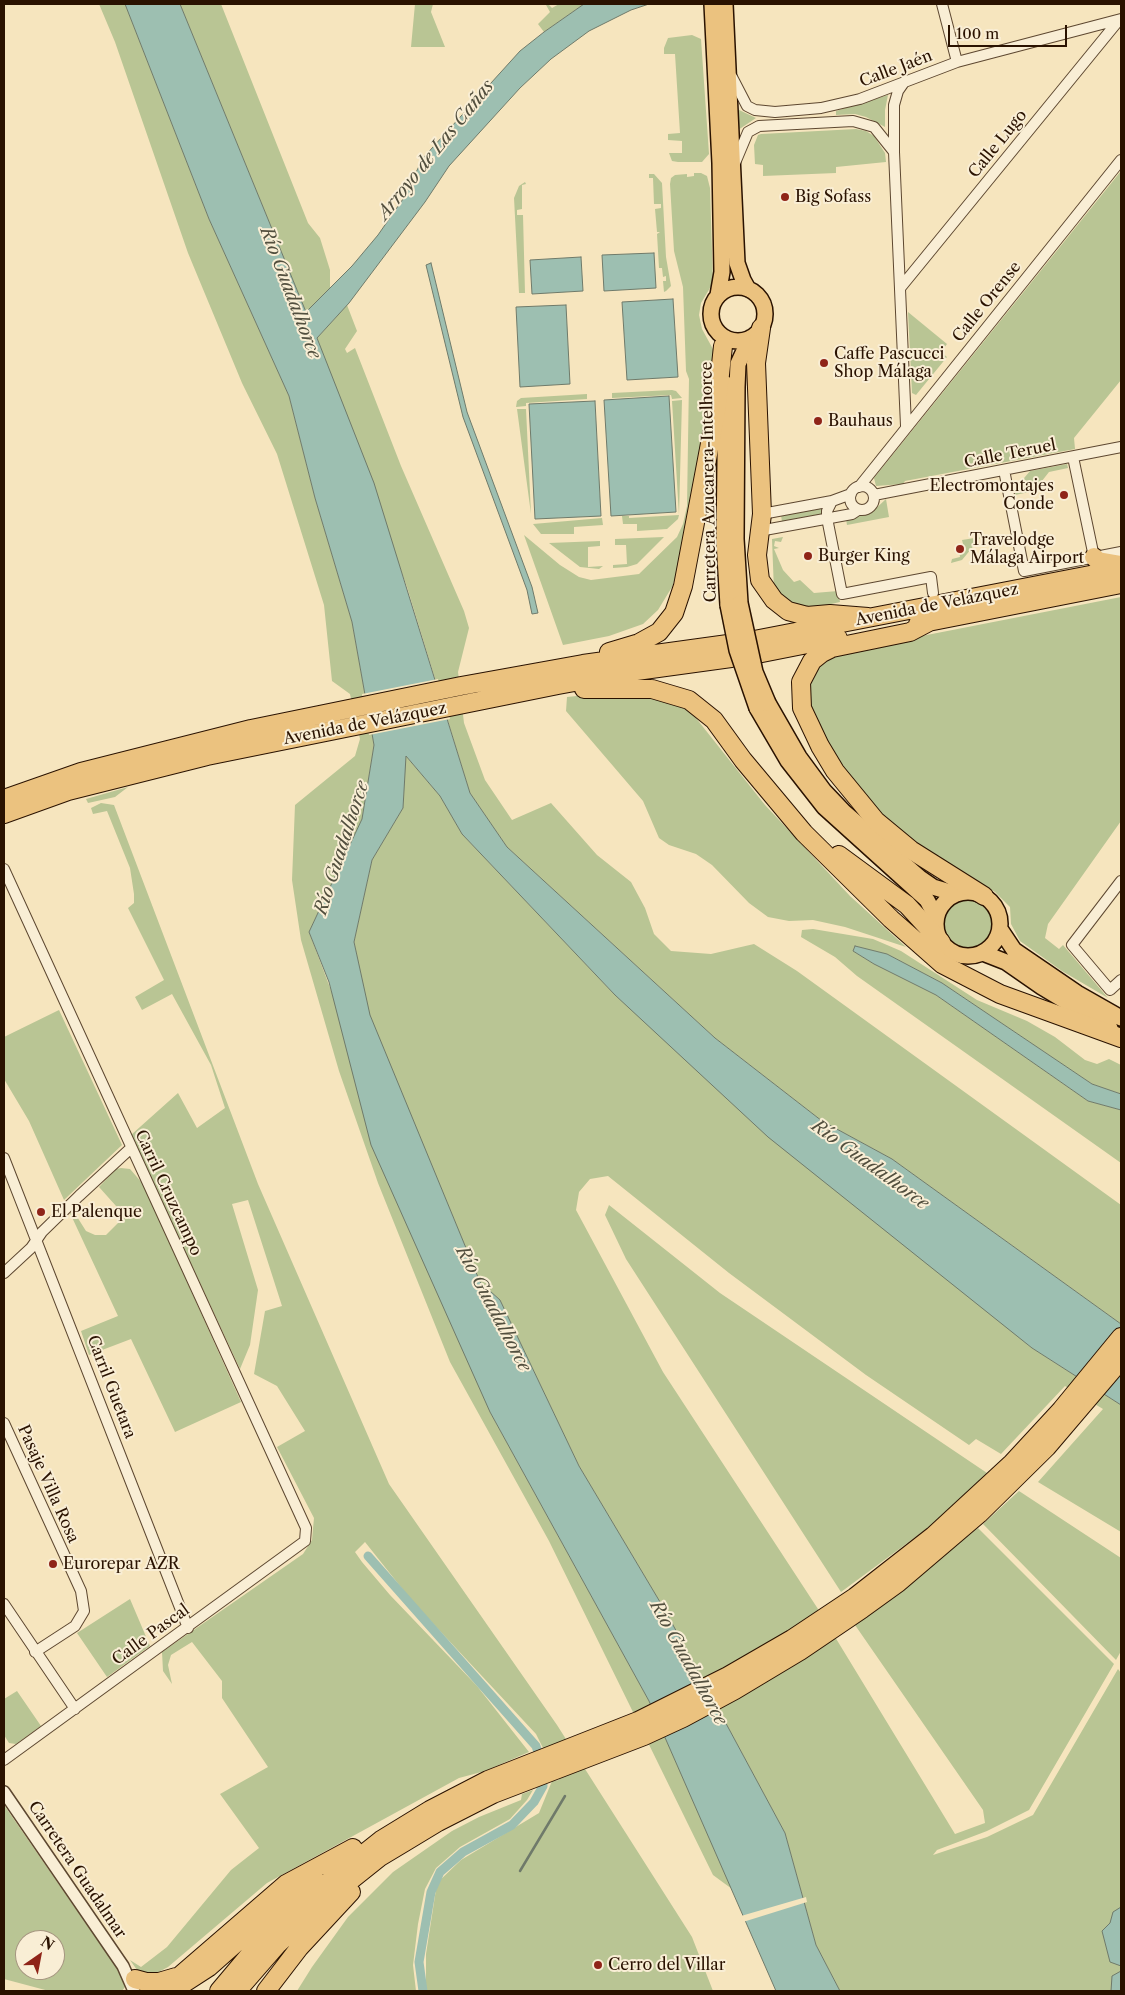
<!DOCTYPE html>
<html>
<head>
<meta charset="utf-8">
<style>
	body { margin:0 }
	#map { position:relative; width:1125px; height:1995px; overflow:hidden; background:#f6e5be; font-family:"Libre Caslon Text",serif }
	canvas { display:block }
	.frame { position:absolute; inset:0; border:5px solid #2a1200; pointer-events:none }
	.north { position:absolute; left:15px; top:1930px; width:50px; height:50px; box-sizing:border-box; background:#f9eed5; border:1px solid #a69680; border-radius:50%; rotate:33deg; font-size:14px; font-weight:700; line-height:20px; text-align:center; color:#2a1200 }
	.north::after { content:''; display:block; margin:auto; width:18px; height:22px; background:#8f2418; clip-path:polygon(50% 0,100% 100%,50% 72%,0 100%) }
	.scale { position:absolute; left:948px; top:25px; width:119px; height:22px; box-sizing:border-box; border:2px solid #2a1200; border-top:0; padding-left:6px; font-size:15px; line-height:18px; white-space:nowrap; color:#2a1200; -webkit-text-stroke:4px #f9eed5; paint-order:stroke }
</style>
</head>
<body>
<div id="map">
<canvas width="1125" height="1995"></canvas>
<div class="frame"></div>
<div class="north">N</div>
<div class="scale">100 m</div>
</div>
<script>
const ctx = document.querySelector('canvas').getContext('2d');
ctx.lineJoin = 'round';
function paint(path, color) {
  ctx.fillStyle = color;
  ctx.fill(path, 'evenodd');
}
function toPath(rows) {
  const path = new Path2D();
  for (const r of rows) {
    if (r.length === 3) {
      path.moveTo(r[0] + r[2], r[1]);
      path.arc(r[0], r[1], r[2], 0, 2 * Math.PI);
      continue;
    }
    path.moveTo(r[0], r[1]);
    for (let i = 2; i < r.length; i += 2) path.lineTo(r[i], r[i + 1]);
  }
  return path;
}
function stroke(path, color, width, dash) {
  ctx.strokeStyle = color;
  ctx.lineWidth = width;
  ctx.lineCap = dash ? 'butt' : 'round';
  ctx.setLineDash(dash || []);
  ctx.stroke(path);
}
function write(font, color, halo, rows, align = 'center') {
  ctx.font = font + ' "Libre Caslon Text",serif';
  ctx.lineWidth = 4;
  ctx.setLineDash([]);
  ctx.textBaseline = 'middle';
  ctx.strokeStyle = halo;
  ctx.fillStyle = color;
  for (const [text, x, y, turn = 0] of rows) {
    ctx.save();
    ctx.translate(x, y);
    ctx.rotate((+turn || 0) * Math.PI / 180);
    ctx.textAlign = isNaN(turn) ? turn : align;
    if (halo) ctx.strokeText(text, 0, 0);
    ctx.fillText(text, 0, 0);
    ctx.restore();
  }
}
paint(toPath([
	[99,4,125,4,209,219,289,396,315,498,352,622,374,745,362,819,309,932,490,1412,649,1701,732,1889,713,1875,549,1541,450,1362,378,1183,339,1071,301,940,292,880,295,805,355,756,360,739,350,694,332,681,324,605,277,454,242,383,188,253,115,42],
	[180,4,221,4,308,223,320,238,330,270,330,288,306,312],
	[415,4,433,4,431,12,445,47,411,47],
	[548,4,552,8,559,4,584,4,544,32,538,24,550,12,546,5],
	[692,35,701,39,709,154,702,162,678,162,672,161,669,153,682,153,682,141,668,140,668,134,680,133,675,54,664,54,664,48,668,38],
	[888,95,885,110,885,127,866,117,855,114,836,115,836,111],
	[737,109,756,118,738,130],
	[856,129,866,131,874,136,885,153,886,162,836,167,836,173,763,176,763,165,755,164,754,145,758,135,761,134],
	[1121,171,1121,380,1074,438,1075,449,905,481,903,484,876,486,874,478],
	[694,173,701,173,707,176,710,188,713,283,701,303,699,315,702,329,714,351,714,383,678,570,672,587,658,610,643,624,609,636,563,645,524,535,560,565,579,577,591,580,639,574,677,537,683,524,687,506,689,379,686,371,683,287,674,251,670,184,671,178,675,175,687,174,687,177,694,176],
	[649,174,654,174,662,183,666,257,671,286,666,291,664,292,663,281,666,281,666,276,663,277,662,268,659,268,657,234,660,232,657,232,655,209,661,208,661,204,654,204,653,178,649,178],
	[525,182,526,184,522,185,522,209,517,210,517,215,523,215,525,293,519,293,514,198,519,186],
	[347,305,357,331,345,349,347,353,355,348,401,466,464,611,469,628,458,672,464,723,485,780,512,820,551,803,597,855,631,882,645,908,654,934,671,951,711,954,754,944,797,971,1121,1205,1121,1324,892,1159,822,1121,715,1038,507,847,470,793,407,587,317,338],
	[908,312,947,344,941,352,947,357,916,395,912,393],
	[672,390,676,391,682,398,672,399,671,395,612,398,612,393],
	[587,394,587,399,526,403,526,406,516,407,517,401,521,398],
	[682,400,679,515,678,519,667,529,637,531,637,524,623,524,622,516,629,516,629,518,679,515,672,401],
	[517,409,526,409,531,514],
	[1067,464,1068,468,1049,472,1034,491,1015,495,1014,490,1030,471],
	[886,499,889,517,847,525,846,519,870,514],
	[824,507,823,514,782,522,781,515],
	[602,518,603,525,574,527,574,534,541,534,533,524],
	[664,537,637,564,627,567,613,568,613,565,627,564,626,545,615,545,615,539],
	[783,537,781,542,775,541,774,546,779,548,774,549,783,570,794,582,800,580,814,593,838,591,840,602,814,608,797,607,774,591,772,539],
	[981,537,962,560,951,563,952,559,960,557,959,550,964,548,962,540],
	[600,541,600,546,588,547,588,567,603,566,599,569,580,567,549,543],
	[1121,597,1121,821,1048,924,1045,938,1059,949,1063,945,1108,998,1062,971,1020,941,1011,924,1010,907,995,892,916,846,882,815,848,773,820,731,810,705,808,687,815,670,840,652],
	[605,693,645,694,688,708,765,805,850,896,906,947,845,927,813,920,789,921,768,917,749,903,712,865,696,854,669,845,659,838,643,801,566,711,567,697],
	[405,755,440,796,462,834,615,995,1032,1348,1121,1405,1121,1532,1038,1482,1103,1409,1065,1386,1001,1454,976,1439,969,1445,866,1375,729,1273,608,1176,590,1179,579,1192,576,1210,663,1372,818,1609,955,1834,985,1823,983,1810,855,1625,978,1528,1114,1664,1029,1810,987,1831,937,1850,933,1855,987,1837,1033,1815,1118,1669,1121,1673,1121,1991,840,1991,816,1945,785,1833,666,1612,579,1466,500,1300,480,1282,369,1015,354,942,372,860,403,808],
	[128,787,115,797,88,803,86,799],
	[101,803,114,805,258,1184,389,1484,557,1725,692,1937,713,1991,426,1991,426,1954,437,1883,461,1860,539,1813,552,1781,559,1780,536,1734,412,1601,365,1542,355,1552,362,1562,390,1595,477,1686,529,1752,485,1771,459,1778,267,1883,168,1967,153,1975,137,1970,130,1960,141,1967,167,1947,231,1870,259,1848,220,1794,268,1767,222,1698,222,1681,192,1642,171,1655,168,1665,172,1684,163,1671,162,1652,303,1554,312,1540,314,1518,277,1447,305,1431,277,1386,254,1374,265,1311,282,1306,248,1200,232,1204,258,1290,250,1345,240,1369,131,1135,178,1093,197,1128,225,1108,211,1065,172,994,142,1010,135,997,164,980,128,908,134,903,134,894,130,868,107,811,93,814,91,808],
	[968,924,24],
	[813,929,873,939,901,951,977,1000,1027,1021,1055,1037,1085,1060,1097,1064,1109,1059,1121,1065,1121,1094,1092,1084,942,983,887,954,855,946,853,951,874,964,936,995,1088,1101,1121,1110,1121,1163,857,976,835,957,801,937,802,930],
	[59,1010,122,1145,64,1200,29,1121,4,1079,4,1037],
	[121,1168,130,1169,143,1184,241,1402,175,1432,131,1339,89,1355,81,1331,118,1316,70,1213,74,1212,86,1231,95,1235,106,1235,125,1216,99,1187,116,1169],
	[609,1205,720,1293,987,1473,929,1527,841,1592,626,1259,605,1215],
	[1019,1491,1121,1558,1121,1651,1116,1660,983,1524],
	[130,1599,150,1646,107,1677,77,1633],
	[17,1691,41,1726,16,1744,9,1743,4,1735,4,1699],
	[533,1790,527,1800,510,1819,460,1847,436,1868,425,1889,418,1924,413,1965,416,1991,297,1991,312,1967,348,1917,393,1872,452,1831,479,1817,521,1800,522,1794],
	[4,1805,125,1980,125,1987,122,1991,49,1991,4,1979],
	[25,1940,55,1940,55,1970,25,1970]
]), '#b9c594');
const water = toPath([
	[125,4,180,4,306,312,352,266,378,235,403,199,423,158,520,51,544,32,584,4,649,4,631,10,589,31,551,59,520,88,449,166,425,202,349,303,317,338,374,483,470,793,507,847,715,1038,822,1121,892,1159,1121,1324,1121,1405,1032,1348,768,1137,615,995,462,834,440,796,406,756,403,808,372,860,354,942,370,1015,480,1282,500,1300,579,1466,666,1612,785,1833,816,1945,840,1991,776,1991,649,1701,490,1412,371,1145,329,982,309,932,362,819,374,745,352,622,315,498,289,396,209,219,125,4],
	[654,253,656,288,604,291,602,255,654,253],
	[581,257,583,291,532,294,530,260,581,257],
	[431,263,467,412,532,587,538,613,532,614,527,590,463,417,426,265,431,263],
	[673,299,678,377,627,380,622,302,673,299],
	[566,305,570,384,520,387,516,307,566,305],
	[669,396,676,512,611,516,604,400,669,396],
	[595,401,601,516,535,519,529,404,595,401],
	[855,946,887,954,942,983,1092,1084,1121,1094,1121,1110,1088,1101,936,995,874,964,853,951,855,946],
	[1121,1907,1121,1966,1110,1962,1102,1931,1110,1923,1113,1912,1121,1907],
	[1121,1971,1121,1991,1111,1991,1112,1976,1121,1971]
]);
paint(water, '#9dbfb1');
stroke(water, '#6f7a6a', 1);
paint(toPath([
	[438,679,450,719,369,735,362,694],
	[806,1897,807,1902,743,1922,741,1916]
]), '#f6e5be');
stroke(toPath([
	[520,1871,565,1796]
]), '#6f7a6a', 2.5);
stroke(toPath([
	[368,1556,536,1746,542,1765,543,1786,534,1802,512,1825,463,1852,440,1872,431,1892,419,1962,423,1991]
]), '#9dbfb1', 9);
const minor = toPath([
	[942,4,957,62],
	[732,77,747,106,755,110,775,112,821,108,860,99,957,62,1121,19],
	[905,81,898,91,894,105,894,152,906,426],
	[735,163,748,132,759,126,853,121,874,127,894,152],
	[901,287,1119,20],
	[1073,457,1094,557],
	[1004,470,1024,571,1121,552],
	[862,498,12],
	[859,487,1121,160],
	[874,495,1121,447],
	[832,501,827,511,827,518,842,594,931,577,933,593],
	[762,514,832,501,851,494],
	[759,531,852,514,858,510],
	[4,869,306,1528,305,1541,4,1760],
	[1121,881,1072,945,1110,990,1121,980],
	[4,1158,188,1628],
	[4,1273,31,1248,42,1232,79,1196,131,1148],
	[4,1423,81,1591,84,1611,75,1626,35,1652],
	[4,1604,75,1709]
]);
const tertiary = toPath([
	[4,1792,123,1966,134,1991]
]);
const primary = toPath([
	[712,4,720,163,722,272,718,295],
	[725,4,737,263,743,280,748,289],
	[738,314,27],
	[726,384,724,541,728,605],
	[740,603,736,539,737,387,738,364,750,338],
	[768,703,799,757,824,791,844,812,920,878,933,887,956,894],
	[757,708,788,761,824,807,927,900,936,917],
	[968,924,32],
	[1000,929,1014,950,1077,993,1121,1018],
	[983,953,1006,962,1042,987,1110,1028]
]);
const motorway = toPath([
	[761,328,756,363,762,514,757,555,760,580,774,600,788,611,807,616,830,614,868,617],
	[1094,557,1098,561,1121,565],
	[929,622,910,632,832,648,822,653,812,661,801,682,802,708,820,746,835,771,876,821,911,850,984,896],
	[918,624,1121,584],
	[754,640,1121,569],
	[609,652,639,643,659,632,674,613,683,586,716,412,723,346],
	[757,654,838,638],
	[584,689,652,689,689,700,714,720,743,760,804,833,891,919,942,964,1000,994,1121,1038],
	[4,799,81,772,251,729,461,686,583,664,728,644],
	[4,814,68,791,207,756,558,685,629,672,731,658],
	[839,855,907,905,941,942],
	[135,1979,146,1982,159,1982,176,1977],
	[168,1986,286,1884,353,1848],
	[172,1991,209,1967,289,1896,314,1878],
	[219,1991,251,1953,293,1910,381,1840,430,1810,488,1780,638,1721,728,1676,792,1639,855,1597,933,1536,1012,1463,1061,1410,1121,1337],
	[237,1991,277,1945,321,1904,380,1857,405,1842,438,1822,493,1794,644,1736,683,1718,735,1690,800,1651,862,1609,898,1583,979,1514,1047,1447,1121,1360],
	[266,1991,299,1948,351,1892]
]);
stroke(minor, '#5d4730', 12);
stroke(tertiary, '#5d4730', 14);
stroke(primary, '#2a1200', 18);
stroke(motorway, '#2a1200', 20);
stroke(minor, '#f9eed5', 10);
stroke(tertiary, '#f9eed5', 11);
stroke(primary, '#ebc27f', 15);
stroke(motorway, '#ebc27f', 18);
const primaryBridge = toPath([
	[740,603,755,672,768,703],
	[728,605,737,650,757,708]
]);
stroke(primaryBridge, '#2a1200', 18, []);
stroke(primaryBridge, '#ebc27f', 15);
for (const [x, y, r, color] of [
	[785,197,5,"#8f2418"],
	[824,363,5,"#8f2418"],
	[818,421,5,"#8f2418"],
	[1064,495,5,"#8f2418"],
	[960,549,5,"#8f2418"],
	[808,556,5,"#8f2418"],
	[41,1212,5,"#8f2418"],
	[53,1564,5,"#8f2418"],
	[598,1965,5,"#8f2418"]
]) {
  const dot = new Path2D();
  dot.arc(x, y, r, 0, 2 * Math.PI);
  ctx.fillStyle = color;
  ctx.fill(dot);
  stroke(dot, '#f9eed5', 2);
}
write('16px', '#2a1200', '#f9eed5', [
	["Calle Jaén",896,69,-21],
	["Calle Lugo",998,144,-51],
	["Calle Orense",987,302,-51],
	["Calle Teruel",1010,454,-11],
	["Carretera Azucarera-Intelhorce",709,482,-91],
	["Avenida de Velázquez",937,605,-11],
	["Avenida de Velázquez",365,724,-11],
	["Carril Cruzcampo",168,1193,65],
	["Carril Guetara",111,1387,69],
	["Pasaje Villa Rosa",48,1484,66],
	["Calle Pascal",151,1635,-36],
	["Carretera Guadalmar",77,1870,56]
]);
write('16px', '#2a1200', '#f9eed5', [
	["Big Sofass",795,197],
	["Caffe Pascucci",834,354],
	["Shop Málaga",834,372],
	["Bauhaus",828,421],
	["Electromontajes",1054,486,"right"],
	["Conde",1054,504,"right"],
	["Travelodge",970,540],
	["Málaga Airport",970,558],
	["Burger King",818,556],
	["El Palenque",51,1212],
	["Eurorepar AZR",63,1564],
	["Cerro del Villar",608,1965]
], 'left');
write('italic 18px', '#524f3e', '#f9eed5', [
	["Arroyo de Las Cañas",436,150,-51],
	["Río Guadalhorce",290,293,69],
	["Río Guadalhorce",342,848,-72],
	["Río Guadalhorce",870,1165,36],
	["Río Guadalhorce",493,1309,62],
	["Río Guadalhorce",688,1663,61]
]);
</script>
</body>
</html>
